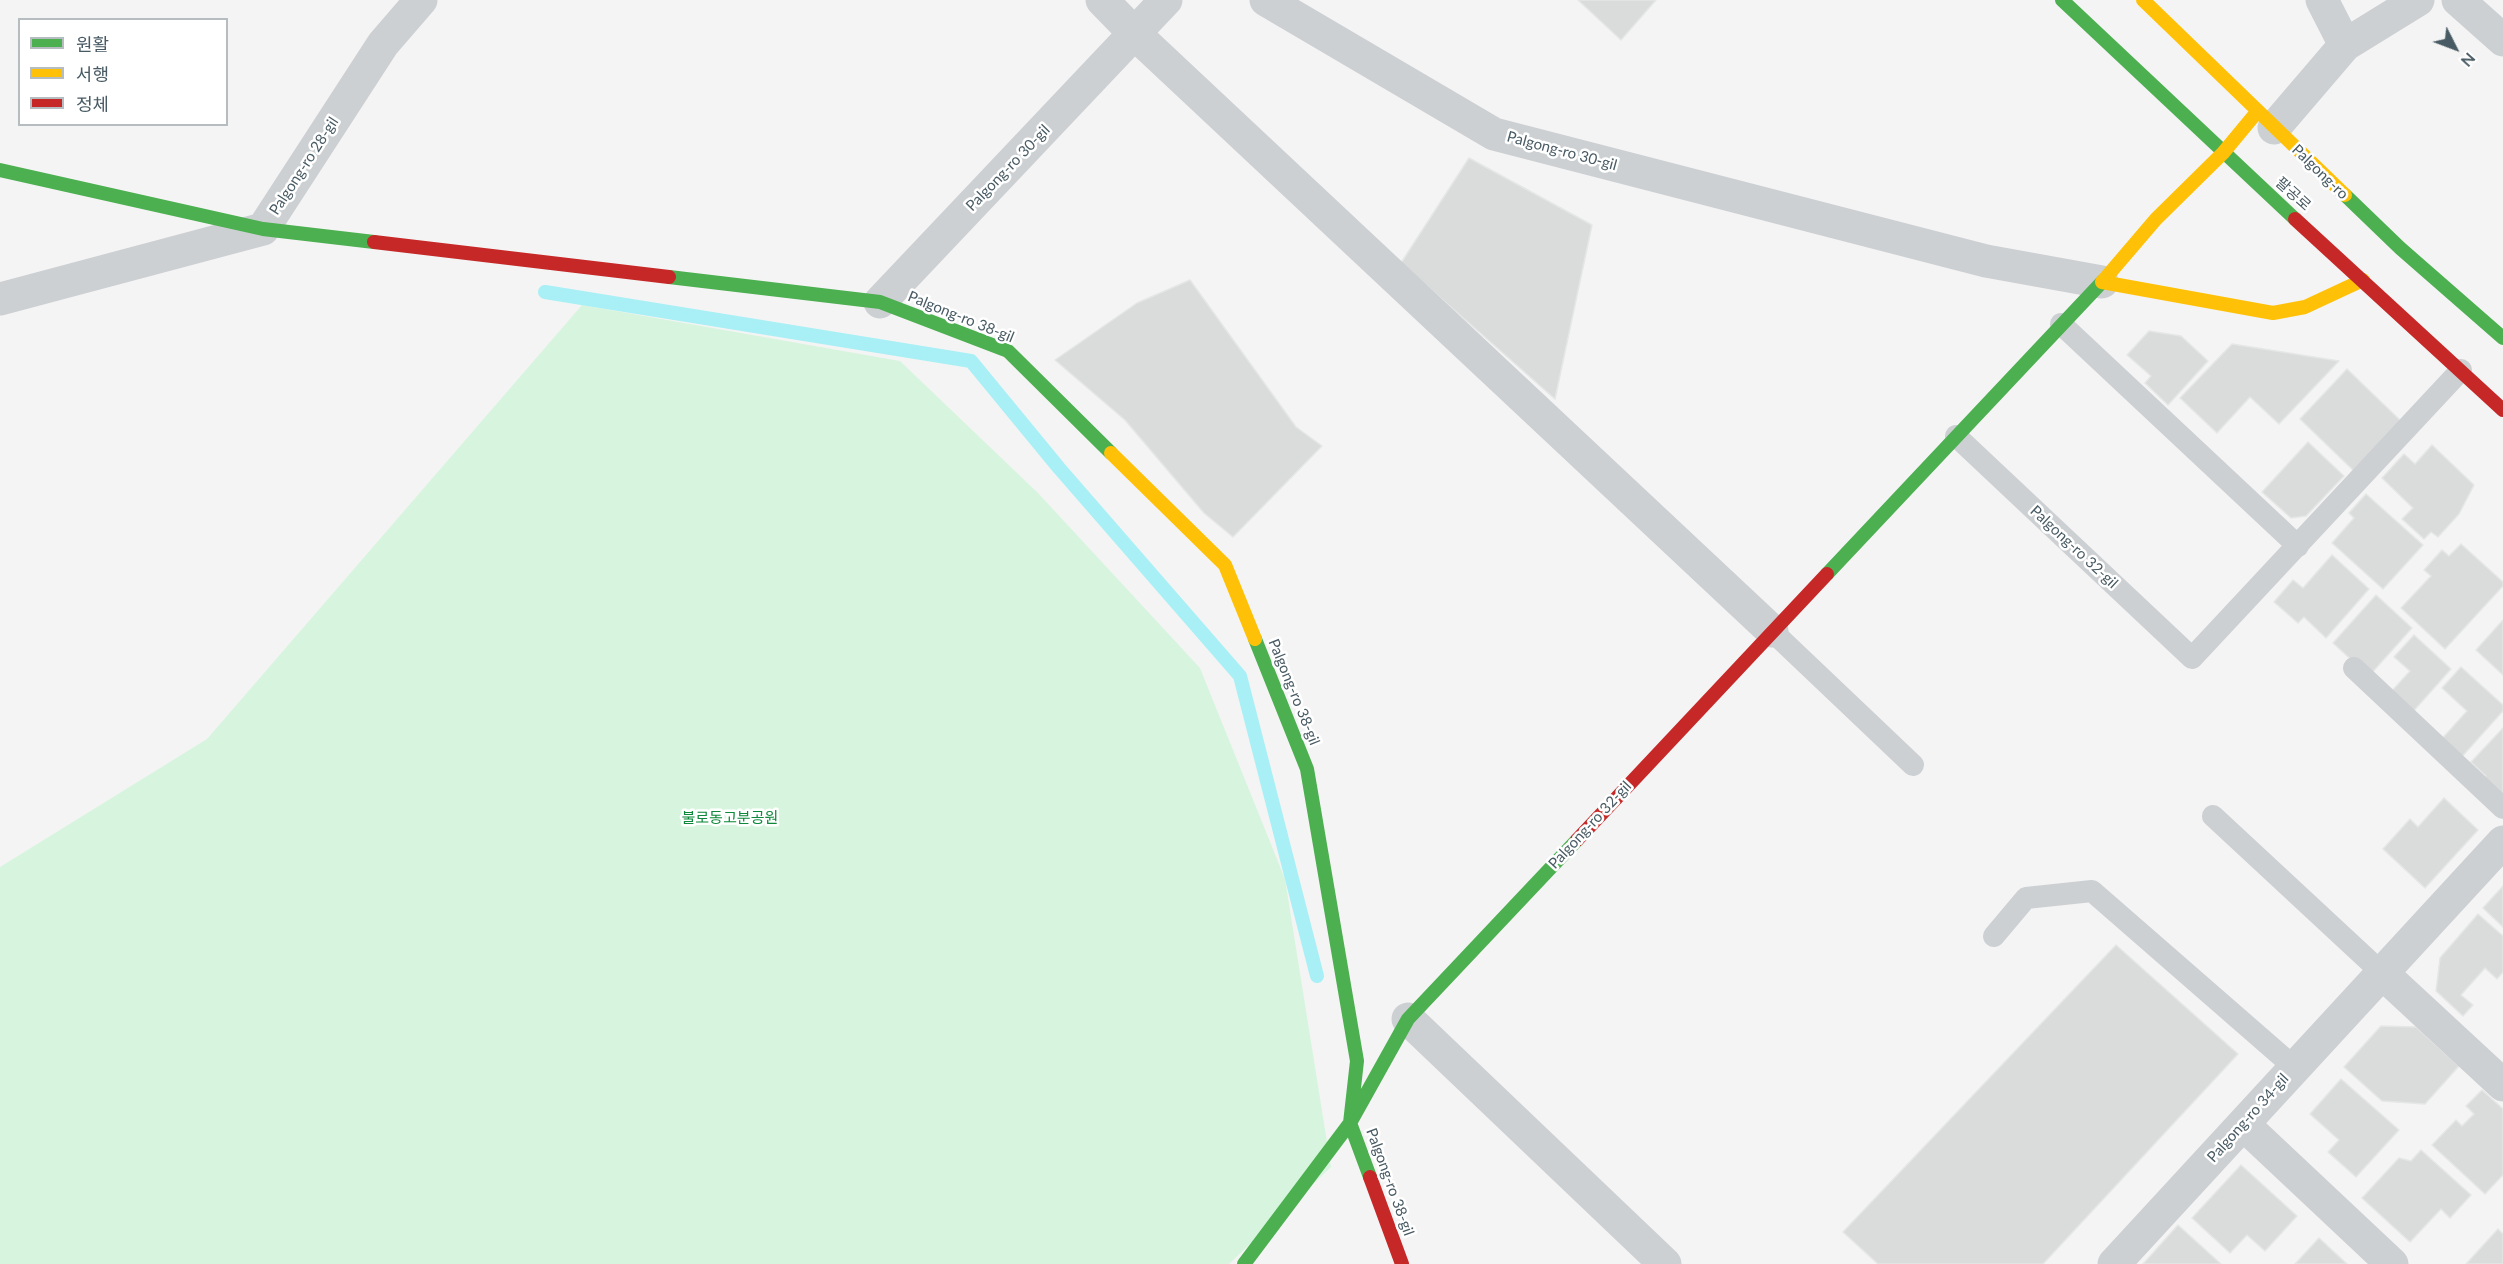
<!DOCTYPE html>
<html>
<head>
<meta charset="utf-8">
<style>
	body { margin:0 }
	#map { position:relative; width:2503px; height:1264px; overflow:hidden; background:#f4f4f4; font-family:Lato,"Noto Sans KR",sans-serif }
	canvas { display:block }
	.legend { position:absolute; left:18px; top:18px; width:210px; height:108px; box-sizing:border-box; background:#fff; border:2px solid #b6bdc1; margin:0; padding:8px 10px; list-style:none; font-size:18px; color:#485a63 }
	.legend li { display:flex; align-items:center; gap:12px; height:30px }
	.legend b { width:30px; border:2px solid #b6bdc1 }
	.north { position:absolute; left:2425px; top:18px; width:60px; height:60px; -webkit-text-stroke:4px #fff; paint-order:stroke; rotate:132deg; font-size:16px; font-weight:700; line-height:24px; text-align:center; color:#485a63 }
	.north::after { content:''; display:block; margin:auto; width:21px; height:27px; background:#485a63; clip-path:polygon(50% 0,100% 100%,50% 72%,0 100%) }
</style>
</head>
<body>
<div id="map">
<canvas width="2503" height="1264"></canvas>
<ul class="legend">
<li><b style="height:8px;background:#4caf50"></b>원활</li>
<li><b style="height:8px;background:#ffc107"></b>서행</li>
<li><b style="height:8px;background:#c62828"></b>정체</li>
</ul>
<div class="north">N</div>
</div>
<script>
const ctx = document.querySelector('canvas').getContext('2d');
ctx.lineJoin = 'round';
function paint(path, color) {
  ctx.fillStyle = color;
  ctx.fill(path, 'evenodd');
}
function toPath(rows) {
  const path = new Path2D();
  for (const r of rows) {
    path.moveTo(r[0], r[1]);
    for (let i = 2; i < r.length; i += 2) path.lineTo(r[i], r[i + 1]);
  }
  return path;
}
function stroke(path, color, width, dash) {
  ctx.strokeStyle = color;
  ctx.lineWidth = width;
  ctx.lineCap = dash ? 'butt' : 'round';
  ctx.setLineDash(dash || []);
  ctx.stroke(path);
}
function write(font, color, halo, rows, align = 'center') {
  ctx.font = font + ' Lato,"Noto Sans KR",sans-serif';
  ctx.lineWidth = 5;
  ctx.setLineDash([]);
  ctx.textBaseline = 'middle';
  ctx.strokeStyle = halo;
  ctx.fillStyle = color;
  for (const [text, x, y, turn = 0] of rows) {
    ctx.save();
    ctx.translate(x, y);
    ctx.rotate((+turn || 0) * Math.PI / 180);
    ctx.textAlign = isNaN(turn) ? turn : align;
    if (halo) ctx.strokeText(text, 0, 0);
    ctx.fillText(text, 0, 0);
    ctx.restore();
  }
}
paint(toPath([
	[582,305,900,361,1038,493,1200,668,1285,879,1331,1167,1229,1264,0,1264,0,867,207,739]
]), '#d7f5de');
stroke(toPath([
	[545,292,971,361,1059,468,1240,676,1317,976]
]), '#a8f0f5', 14);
const building = toPath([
	[1578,0,1656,0,1621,40,1578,0],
	[1469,158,1592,225,1555,399,1401,263,1469,158],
	[1190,280,1296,427,1322,446,1233,537,1204,513,1125,420,1055,360,1137,303,1190,280],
	[2149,331,2181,336,2208,361,2168,405,2145,383,2151,376,2127,355,2149,331],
	[2232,344,2339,361,2279,424,2250,397,2217,433,2180,398,2232,344],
	[2347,369,2403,423,2355,472,2300,419,2347,369],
	[2308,442,2344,476,2306,516,2291,518,2262,492,2308,442],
	[2432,445,2474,485,2459,514,2438,537,2431,532,2424,539,2402,519,2413,508,2382,478,2404,454,2415,464,2432,445],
	[2366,494,2423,545,2383,589,2332,543,2354,518,2349,513,2366,494],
	[2461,544,2503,582,2503,586,2445,649,2401,608,2431,576,2424,570,2442,550,2449,556,2461,544],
	[2332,555,2369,589,2326,638,2304,617,2298,623,2274,602,2293,580,2303,588,2332,555],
	[2376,595,2412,628,2369,676,2333,643,2376,595],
	[2503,620,2503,675,2476,650,2503,620],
	[2414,635,2451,669,2410,715,2388,695,2410,671,2394,657,2414,635],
	[2461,667,2503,705,2503,711,2459,760,2439,742,2467,711,2442,688,2461,667],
	[2503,728,2503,800,2481,780,2486,776,2471,762,2503,728],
	[2444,798,2478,830,2425,888,2383,849,2410,819,2418,827,2444,798],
	[2503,886,2503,927,2483,908,2503,886],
	[2478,914,2503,936,2503,972,2497,979,2485,968,2461,995,2473,1005,2463,1016,2436,991,2440,958,2478,914],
	[2116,945,2238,1054,2043,1264,1878,1264,1843,1232,2116,945],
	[2381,1026,2416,1027,2459,1066,2425,1104,2382,1101,2344,1067,2381,1026],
	[2341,1079,2399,1130,2356,1177,2328,1152,2339,1140,2310,1114,2341,1079],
	[2482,1090,2503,1109,2503,1175,2485,1194,2432,1145,2456,1120,2462,1126,2474,1114,2466,1106,2482,1090],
	[2421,1150,2471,1195,2450,1218,2441,1209,2410,1242,2362,1198,2399,1158,2411,1161,2421,1150],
	[2241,1165,2297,1216,2265,1251,2247,1235,2230,1253,2192,1218,2241,1165],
	[2178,1225,2221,1264,2143,1264,2178,1225],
	[2498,1229,2503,1234,2503,1264,2466,1264,2498,1229],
	[2319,1238,2347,1264,2295,1264,2319,1238]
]);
paint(building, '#dadcdc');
stroke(building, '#e5e6e6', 1.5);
stroke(toPath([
	[2061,324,2298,546],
	[1956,436,2192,658,2461,370],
	[1772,631,1913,765],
	[2354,668,2503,808],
	[2213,816,2381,972],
	[1994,936,2026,898,2092,891,2294,1067]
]), '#cdd0d3', 22);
stroke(toPath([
	[1102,0,1135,34,1772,631],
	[1266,0,1494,134,1986,261,2102,282],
	[2458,0,2503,40],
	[2345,45,2418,0],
	[2274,128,2345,45,2322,0],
	[0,299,263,229,383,44,421,0],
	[880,302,1166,0],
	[2381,972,2503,1085],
	[1408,1019,1665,1264],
	[2243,1124,2392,1264],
	[2114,1264,2503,842]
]), '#cdd0d3', 33);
stroke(toPath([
	[2062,0,2295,219],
	[0,170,263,229,374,242],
	[2345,195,2400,248,2503,338],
	[669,277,880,302,1008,351,1111,453],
	[1827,574,2103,281],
	[1255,639,1307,769,1357,1061,1350,1123,1370,1177],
	[1244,1264,1350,1123,1408,1019,1577,840]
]), '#4caf50', 14);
stroke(toPath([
	[2143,0,2345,195],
	[2103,281,2156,219,2223,153,2257,112],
	[2102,282,2273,313,2305,307,2363,280],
	[1111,453,1225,565,1255,639]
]), '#ffc107', 14);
stroke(toPath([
	[2295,219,2503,410],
	[374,242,669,277],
	[1577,840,1827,574],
	[1370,1177,1402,1264]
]), '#c62828', 14);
write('15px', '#485a63', '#fff', [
	["Palgong-ro 30-gil",1562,151,15],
	["Palgong-ro 28-gil",304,166,-57],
	["Palgong-ro 30-gil",1008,168,-46],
	["Palgong-ro",2320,172,44],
	["팔공로",2293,194,42],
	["Palgong-ro 38-gil",961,317,22],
	["Palgong-ro 32-gil",2074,547,43],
	["Palgong-ro 38-gil",1294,692,68],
	["Palgong-ro 32-gil",1590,825,-47],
	["Palgong-ro 34-gil",2248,1118,-48],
	["Palgong-ro 38-gil",1390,1182,70]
]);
write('15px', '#0e893b', '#fff', [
	["불로동고분공원",730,818]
]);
</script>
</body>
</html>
